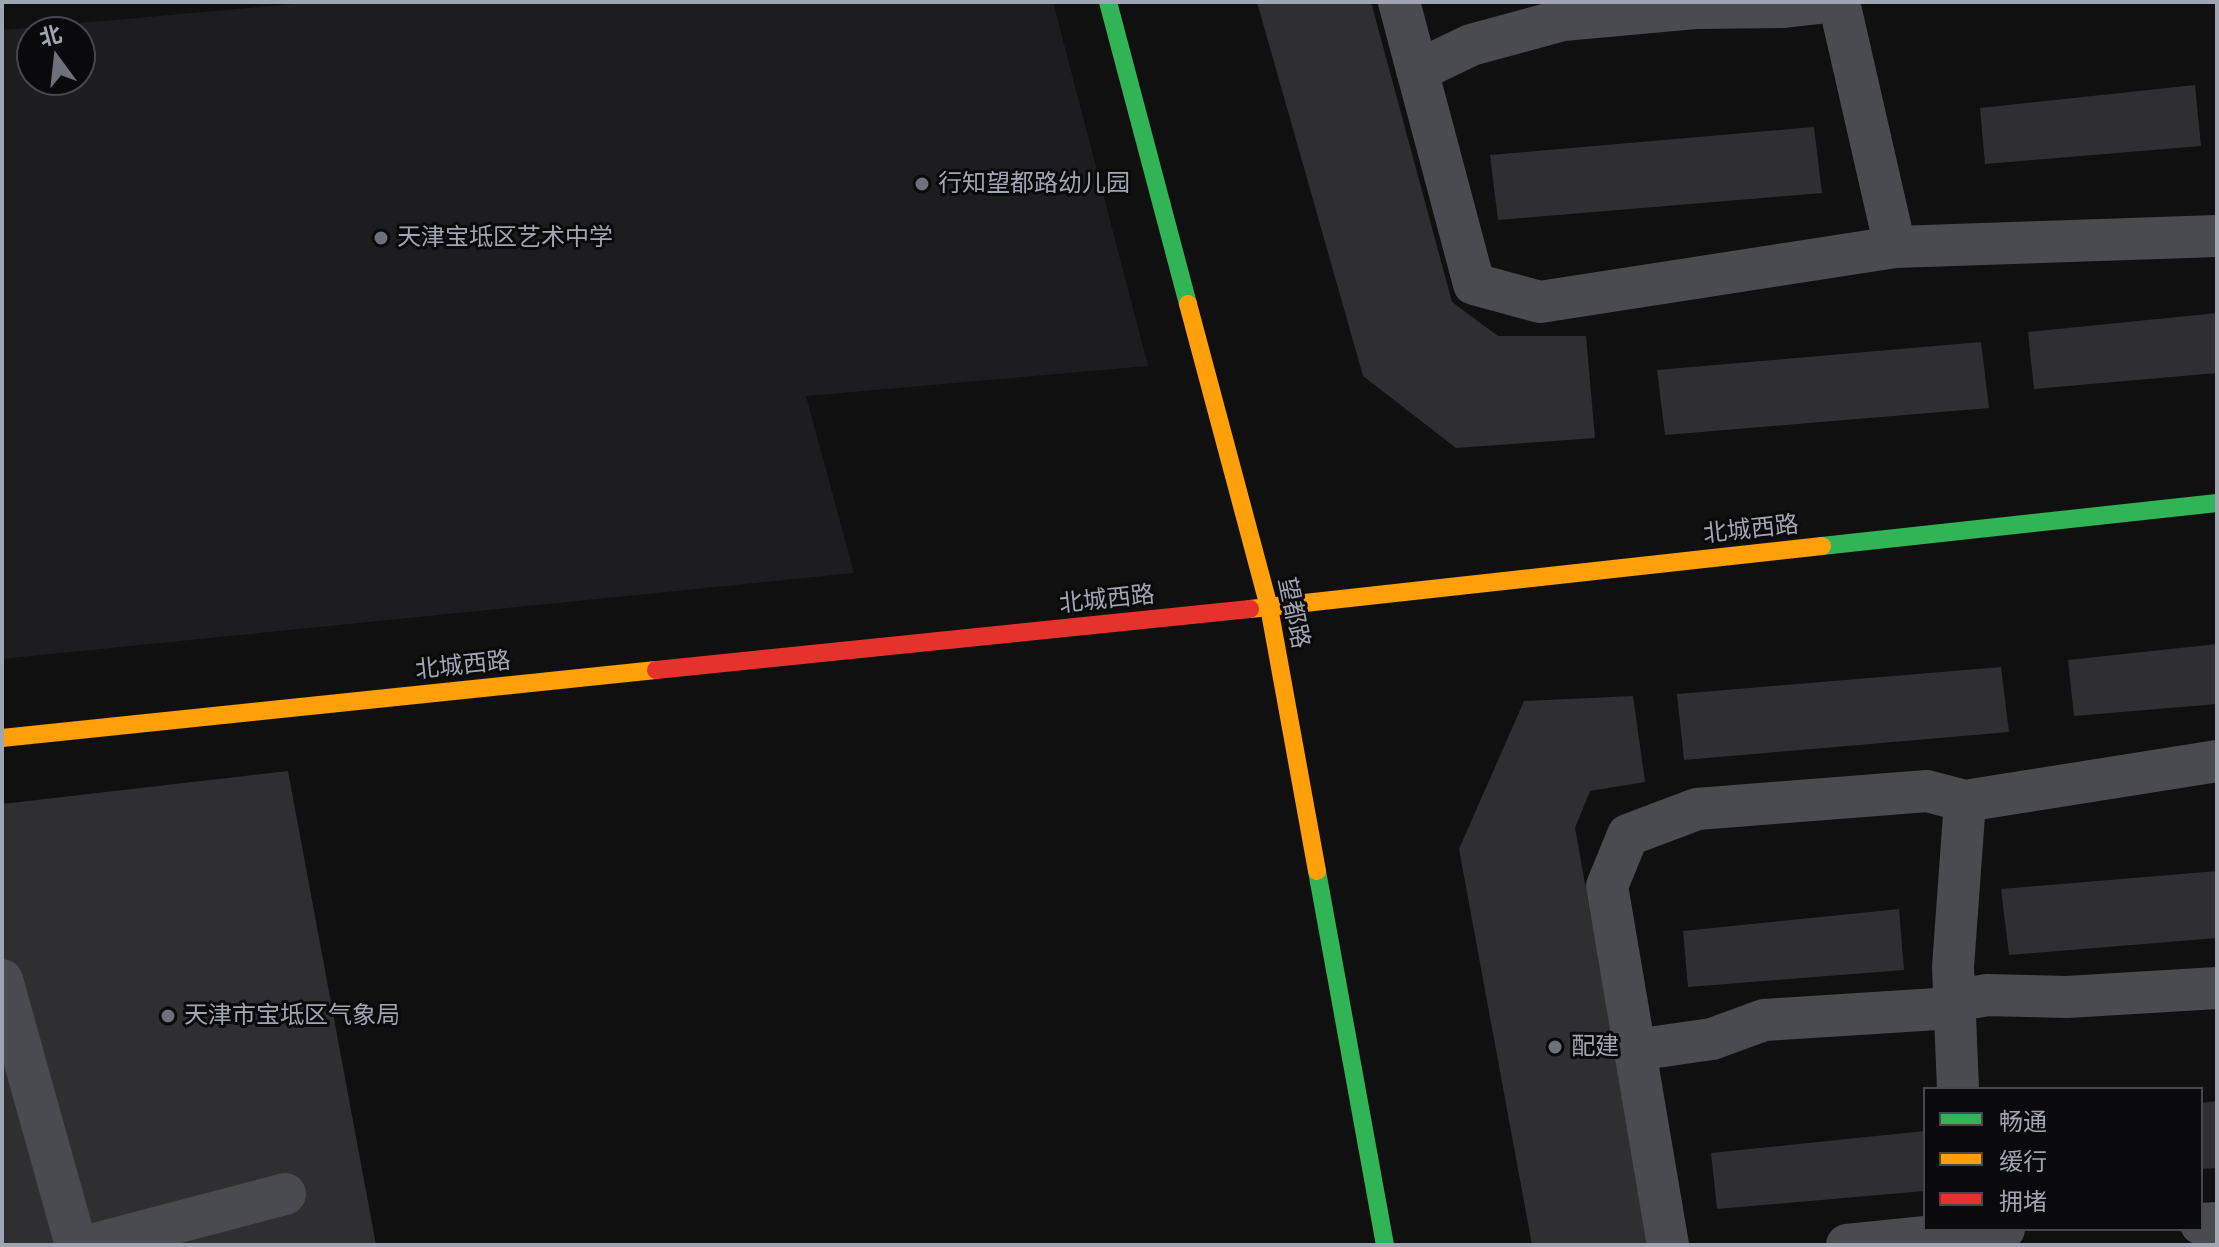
<!DOCTYPE html>
<html>
<head>
<meta charset="utf-8">
<style>
	body { margin:0 }
	#map { position:relative; width:2219px; height:1247px; overflow:hidden; background:#101010; font-family:"Noto Sans","Noto Sans SC",sans-serif }
	canvas { display:block }
	.frame { position:absolute; inset:0; border:4px solid #a0a5b2; pointer-events:none }
	.legend { position:absolute; left:1923px; top:1087px; width:280px; height:144px; box-sizing:border-box; background:#0a0a0c; border:2px solid #46484e; margin:0; padding:10px 14px; list-style:none; font-size:24px; color:#a0a5b2 }
	.legend li { display:flex; align-items:center; gap:16px; height:40px }
	.legend b { width:40px; border:2px solid #46484e }
	.north { position:absolute; left:16px; top:16px; width:80px; height:80px; box-sizing:border-box; background:#0a0a0c; border:2px solid #46484e; border-radius:50%; rotate:345deg; font-size:22px; font-weight:700; line-height:32px; text-align:center; color:#a0a5b2 }
	.north::after { content:''; display:block; margin:auto; width:28px; height:36px; background:#6e7179; clip-path:polygon(50% 0,100% 100%,50% 72%,0 100%) }
</style>
</head>
<body>
<div id="map">
<canvas width="2219" height="1247"></canvas>
<div class="frame"></div>
<ul class="legend">
<li><b style="height:10px;background:#30b455"></b>畅通</li>
<li><b style="height:10px;background:#ff9f0a"></b>缓行</li>
<li><b style="height:10px;background:#e5322d"></b>拥堵</li>
</ul>
<div class="north">北</div>
</div>
<script>
const ctx = document.querySelector('canvas').getContext('2d');
ctx.lineJoin = 'round';
function paint(path, color) {
  ctx.fillStyle = color;
  ctx.fill(path, 'evenodd');
}
function toPath(rows) {
  const path = new Path2D();
  for (const r of rows) {
    path.moveTo(r[0], r[1]);
    for (let i = 2; i < r.length; i += 2) path.lineTo(r[i], r[i + 1]);
  }
  return path;
}
function stroke(path, color, width, dash) {
  ctx.strokeStyle = color;
  ctx.lineWidth = width;
  ctx.lineCap = dash ? 'butt' : 'round';
  ctx.setLineDash(dash || []);
  ctx.stroke(path);
}
function write(font, color, halo, rows, align = 'center') {
  ctx.font = font + ' "Noto Sans","Noto Sans SC",sans-serif';
  ctx.lineWidth = 6;
  ctx.setLineDash([]);
  ctx.textBaseline = 'middle';
  ctx.strokeStyle = halo;
  ctx.fillStyle = color;
  for (const [text, x, y, turn = 0] of rows) {
    ctx.save();
    ctx.translate(x, y);
    ctx.rotate((+turn || 0) * Math.PI / 180);
    ctx.textAlign = isNaN(turn) ? turn : align;
    if (halo) ctx.strokeText(text, 0, 0);
    ctx.fillText(text, 0, 0);
    ctx.restore();
  }
}
paint(toPath([
	[316,2,1053,2,1148,366,806,396,854,573,2,659,2,30],
	[32,32,80,32,80,80,32,80]
]), '#1d1d1f');
paint(toPath([
	[1257,2,1371,2,1452,302,1498,336,1586,336,1595,438,1456,448,1363,376],
	[2195,85,2201,146,1985,164,1980,108],
	[1814,127,1822,193,1498,220,1490,155],
	[2217,313,2217,373,2034,389,2028,332],
	[1981,342,1989,408,1665,435,1657,370],
	[2217,644,2217,704,2074,716,2068,660],
	[2001,667,2009,732,1684,760,1677,694],
	[1633,696,1645,782,1590,791,1575,828,1650,1245,1532,1245,1459,849,1524,701],
	[288,771,376,1245,2,1245,2,804],
	[2217,871,2217,938,2009,955,2001,889],
	[1899,909,1904,970,1688,987,1683,931],
	[2217,1101,2217,1168,2201,1169,2201,1103],
	[1925,1131,1925,1191,1717,1209,1711,1153]
]), '#2f2f31');
stroke(toPath([
	[1399,2,1474,284,1540,302,1895,247,2217,236],
	[1839,2,1895,247],
	[1417,71,1471,45,1563,20,1695,8,1784,7,1828,2],
	[2,980,76,1245],
	[1635,1050,1712,1039,1764,1020,1937,1009,1954,1001,1987,995,2067,997,2217,988],
	[1958,1089,1953,967,1965,801,2217,761],
	[2201,1224,2217,1223],
	[91,1245,285,1194],
	[1668,1245,1607,886,1628,835,1697,809,1927,791,1965,801],
	[1847,1245,2004,1229]
]), '#4a4b50', 42);
stroke(toPath([
	[1108,2,1188,304],
	[1822,546,2217,503],
	[1317,871,1385,1245]
]), '#30b455', 18);
stroke(toPath([
	[1188,304,1269,607,1317,871],
	[1250,609,1822,546],
	[2,738,656,670]
]), '#ff9f0a', 18);
stroke(toPath([
	[656,670,1250,609]
]), '#e5322d', 18);
for (const [x, y, r, color] of [
	[922,184,8,"#6e7179"],
	[381,238,8,"#6e7179"],
	[168,1016,8,"#6e7179"],
	[1555,1047,8,"#6e7179"]
]) {
  const dot = new Path2D();
  dot.arc(x, y, r, 0, 2 * Math.PI);
  ctx.fillStyle = color;
  ctx.fill(dot);
  stroke(dot, '#0a0a0c', 3);
}
write('24px', '#a0a5b2', '#0a0a0c', [
	["行知望都路幼儿园",938,184],
	["天津宝坻区艺术中学",397,238],
	["天津市宝坻区气象局",184,1016],
	["配建",1571,1047]
], 'left');
write('24px', '#a0a5b2', '#0a0a0c', [
	["北城西路",1751,530,-6],
	["北城西路",1107,600,-6],
	["望都路",1293,613,78],
	["北城西路",463,666,-6]
]);
</script>
</body>
</html>
